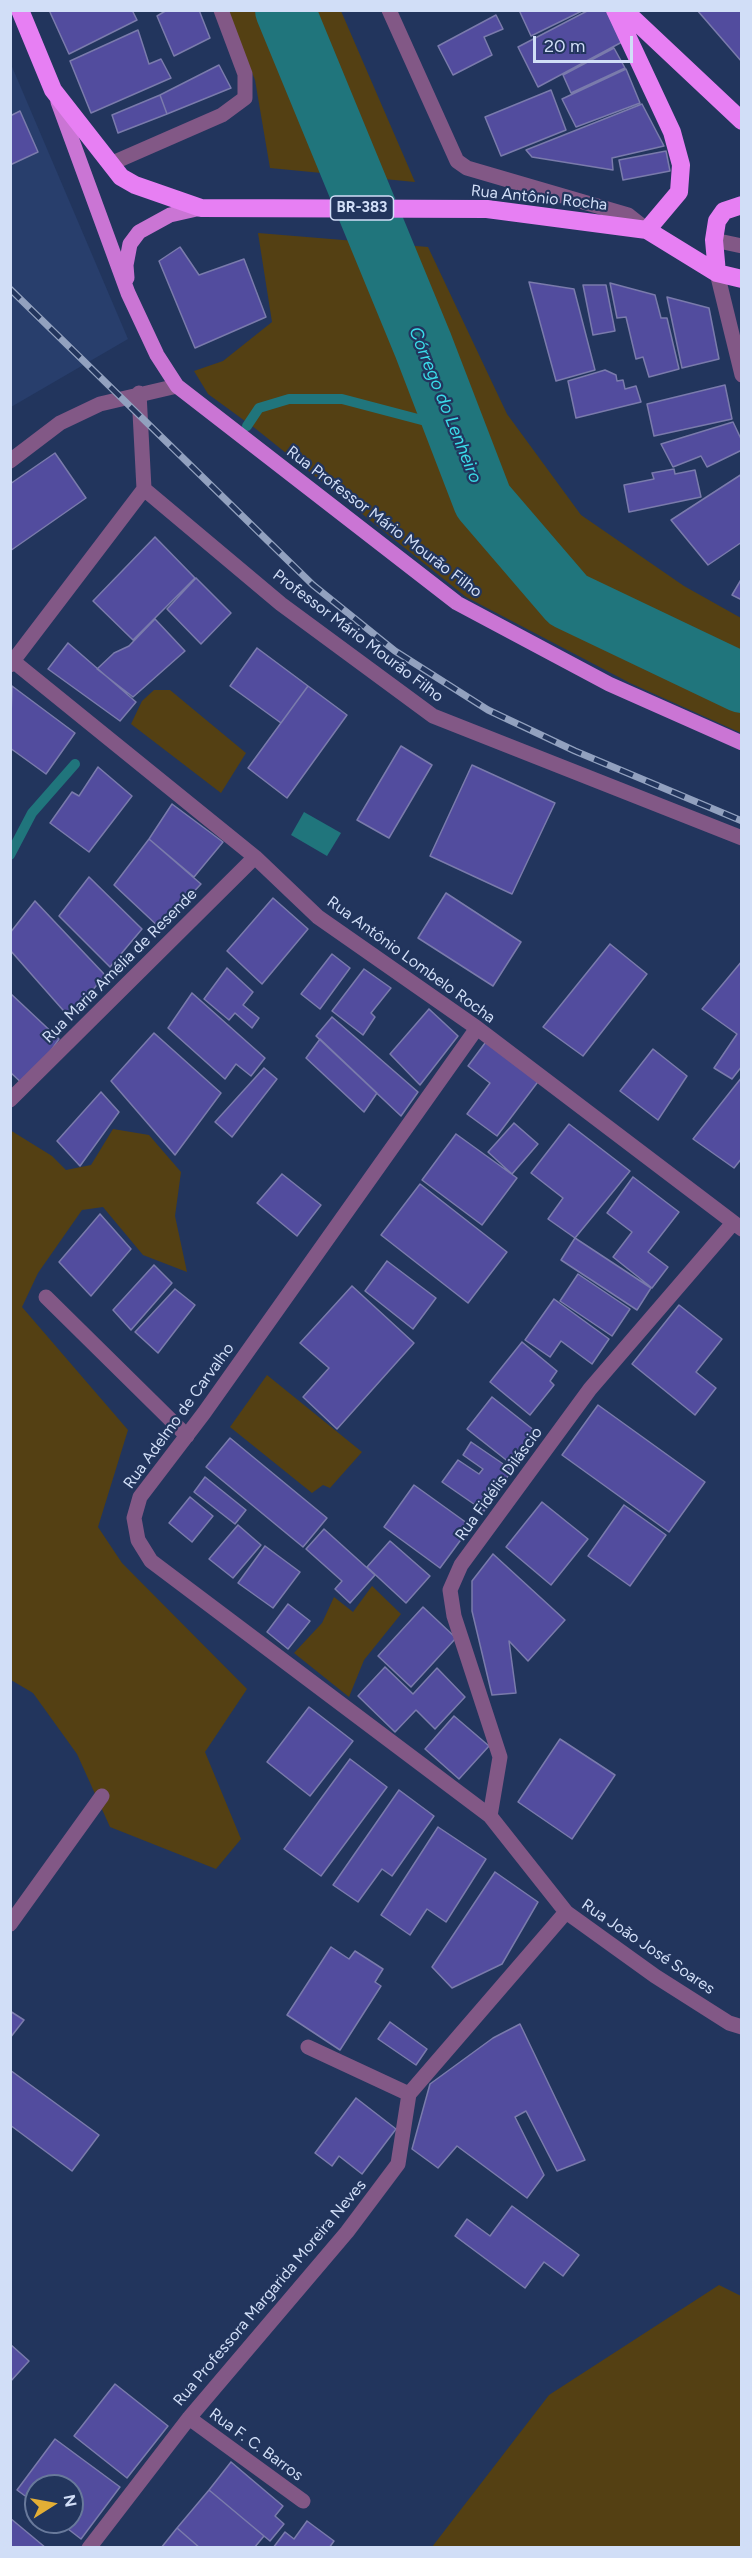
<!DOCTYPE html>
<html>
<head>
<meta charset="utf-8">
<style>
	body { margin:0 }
	#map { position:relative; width:752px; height:2558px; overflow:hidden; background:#22355d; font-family:Figtree,sans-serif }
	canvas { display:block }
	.frame { position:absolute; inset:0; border:12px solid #d1def7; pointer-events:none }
	.north { position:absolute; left:24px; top:2474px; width:60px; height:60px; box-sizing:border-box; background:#22355d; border:2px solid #68799b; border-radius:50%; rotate:79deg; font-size:16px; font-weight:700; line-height:24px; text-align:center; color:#d1def7 }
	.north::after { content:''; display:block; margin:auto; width:21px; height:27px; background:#e3ae35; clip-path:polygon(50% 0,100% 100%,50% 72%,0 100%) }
	.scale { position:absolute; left:533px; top:36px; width:100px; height:27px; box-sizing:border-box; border:3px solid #d1def7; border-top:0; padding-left:8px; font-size:18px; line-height:21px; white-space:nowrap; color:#d1def7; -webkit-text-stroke:4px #22355d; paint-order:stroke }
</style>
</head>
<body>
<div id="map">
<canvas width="752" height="2558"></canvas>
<div class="frame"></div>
<div class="north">N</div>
<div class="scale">20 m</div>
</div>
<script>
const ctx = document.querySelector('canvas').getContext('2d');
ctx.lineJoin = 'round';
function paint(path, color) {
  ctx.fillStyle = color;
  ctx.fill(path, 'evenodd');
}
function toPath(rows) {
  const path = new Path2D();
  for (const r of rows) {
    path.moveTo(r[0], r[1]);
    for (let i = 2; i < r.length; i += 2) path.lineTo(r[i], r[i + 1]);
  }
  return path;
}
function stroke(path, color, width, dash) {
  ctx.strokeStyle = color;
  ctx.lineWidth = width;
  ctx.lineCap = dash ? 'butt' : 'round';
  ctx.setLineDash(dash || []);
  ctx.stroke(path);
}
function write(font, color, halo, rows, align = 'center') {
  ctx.font = font + ' Figtree,sans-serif';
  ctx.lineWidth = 4.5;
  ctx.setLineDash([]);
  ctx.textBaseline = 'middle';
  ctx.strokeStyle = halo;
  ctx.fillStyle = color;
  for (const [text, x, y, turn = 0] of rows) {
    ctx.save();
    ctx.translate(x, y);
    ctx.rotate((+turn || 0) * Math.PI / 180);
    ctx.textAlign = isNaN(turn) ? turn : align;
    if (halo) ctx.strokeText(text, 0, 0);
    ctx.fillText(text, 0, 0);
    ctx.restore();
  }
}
paint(toPath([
	[10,62,128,339,11,407,10,407]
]), '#283e6c');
paint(toPath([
	[227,11,341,11,415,182,270,168,255,80],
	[258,233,428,247,507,414,581,515,684,586,741,618,741,733,630,683,466,597,256,429,208,394,194,371,223,361,272,322],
	[154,690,170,690,246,753,221,793,131,724,142,701],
	[113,1129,149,1135,181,1172,175,1216,187,1272,143,1255,103,1207,82,1210,38,1273,22,1307,128,1430,98,1527,122,1563,247,1689,205,1752,241,1839,216,1869,110,1827,77,1754,33,1693,11,1680,10,1130,52,1156,66,1170,91,1165],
	[267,1375,362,1452,330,1488,323,1485,312,1493,230,1427],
	[372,1586,401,1614,364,1660,349,1697,294,1653,322,1623,334,1597,353,1612],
	[719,2285,741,2296,741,2547,432,2547,549,2395]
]), '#544013');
paint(toPath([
	[304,812,341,833,327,856,291,835]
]), '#20757c');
stroke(toPath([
	[247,426,259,408,289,399,342,399,456,429],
	[10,855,32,813,75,764]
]), '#20757c', 10);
stroke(toPath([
	[285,10,423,345,483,501,568,600,742,683]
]), '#20757c', 60);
const building = toPath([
	[49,10,132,10,137,20,69,54,49,10],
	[167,10,199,10,210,38,174,56,157,16,167,10],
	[519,10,584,10,531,36,519,10],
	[589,10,606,10,622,42,538,87,518,47,589,10],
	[697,10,742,10,742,62,697,10],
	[496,15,503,29,484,37,492,55,453,75,438,46,496,15],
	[138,30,149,64,161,59,171,78,91,113,70,61,138,30],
	[614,48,625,68,571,93,563,75,614,48],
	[219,65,231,88,167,114,160,95,219,65],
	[626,69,640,103,576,127,562,99,626,69],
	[551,90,566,130,501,156,485,117,551,90],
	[160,95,167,114,118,133,112,115,160,95],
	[642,104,664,146,612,158,613,170,532,157,526,150,642,104],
	[20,111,38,152,10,165,10,116,20,111],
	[666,151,670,171,623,180,619,160,666,151],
	[180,247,199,275,244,259,266,317,195,348,159,261,180,247],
	[529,282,574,289,595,370,556,381,529,282],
	[610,283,655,295,661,318,667,318,679,369,649,377,643,357,636,359,626,317,617,318,610,283],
	[583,285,606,285,615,331,593,335,583,285],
	[667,297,709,308,719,359,682,368,667,297],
	[605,370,616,375,617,381,623,380,625,389,636,386,641,402,576,418,568,381,605,370],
	[725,385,732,419,654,436,647,404,725,385],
	[733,422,742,441,742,450,707,467,701,456,673,467,661,444,733,422],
	[55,453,86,498,10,551,10,484,55,453],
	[674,469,675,474,695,470,701,497,629,512,624,485,654,479,652,473,674,469],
	[742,474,742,542,708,565,671,520,742,474],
	[155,537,195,578,133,640,93,601,155,537],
	[196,578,231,613,201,644,167,609,196,578],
	[742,578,742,600,732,595,742,578],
	[155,619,185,651,133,697,97,669,114,653,129,646,155,619],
	[68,643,136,702,120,721,48,669,68,643],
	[257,648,308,686,281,723,230,686,257,648],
	[12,686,75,733,46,774,10,748,12,686],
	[308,686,347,715,287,798,248,768,308,686],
	[401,746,432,765,389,838,357,820,401,746],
	[472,765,555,803,512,894,430,856,472,765],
	[98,767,132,796,89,852,50,823,72,792,79,796,98,767],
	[172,804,223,842,194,877,149,839,172,804],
	[149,839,201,884,160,928,114,885,149,839],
	[89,877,142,929,110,967,59,916,89,877],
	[446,893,521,942,493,986,418,938,446,893],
	[273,898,308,929,262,984,227,951,273,898],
	[35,901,105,975,70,1018,10,950,10,933,35,901],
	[610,944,647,974,583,1056,543,1027,610,944],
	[332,954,350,968,320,1009,301,994,332,954],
	[742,961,742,1066,732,1079,714,1068,737,1034,702,1009,742,961],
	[227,968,253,992,243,1005,259,1018,252,1028,235,1013,229,1020,204,999,227,968],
	[364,969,391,988,371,1013,375,1017,363,1035,332,1011,364,969],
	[10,993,59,1039,26,1087,10,1072,10,993],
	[192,993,265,1058,251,1076,236,1064,225,1079,168,1028,192,993],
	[429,1009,458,1036,420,1085,390,1054,429,1009],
	[332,1017,418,1092,401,1116,316,1036,332,1017],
	[154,1033,221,1093,175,1155,111,1081,154,1033],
	[320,1039,377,1093,364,1112,306,1058,320,1039],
	[488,1039,540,1079,497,1136,467,1114,490,1083,468,1066,488,1039],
	[653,1049,687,1076,658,1120,620,1091,653,1049],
	[264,1068,277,1079,232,1137,215,1122,264,1068],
	[742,1077,742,1158,734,1168,693,1139,742,1077],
	[101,1092,119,1112,80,1166,57,1141,101,1092],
	[514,1123,538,1144,512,1174,488,1152,514,1123],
	[569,1124,630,1171,575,1238,548,1219,563,1198,531,1173,569,1124],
	[456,1134,517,1178,482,1225,422,1180,456,1134],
	[282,1174,321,1205,297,1236,257,1203,282,1174],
	[633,1177,679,1212,648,1252,668,1267,652,1288,613,1257,632,1232,607,1213,633,1177],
	[420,1184,507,1252,468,1303,381,1235,420,1184],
	[100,1214,131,1249,91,1296,59,1262,100,1214],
	[575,1238,651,1288,637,1310,561,1260,575,1238],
	[387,1261,436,1298,413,1329,365,1291,387,1261],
	[154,1265,172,1283,131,1330,113,1310,154,1265],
	[578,1274,630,1309,612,1336,560,1301,578,1274],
	[352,1286,414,1343,337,1429,303,1397,329,1368,300,1343,352,1286],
	[175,1289,195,1305,158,1353,135,1332,175,1289],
	[554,1299,609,1339,592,1364,561,1341,550,1357,525,1340,554,1299],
	[679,1305,722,1339,696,1372,716,1388,695,1415,632,1364,679,1305],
	[522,1342,557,1371,550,1381,554,1385,530,1415,490,1382,522,1342],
	[492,1397,535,1431,510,1463,467,1429,492,1397],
	[598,1405,705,1482,669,1532,562,1455,598,1405],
	[230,1438,327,1518,303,1547,206,1467,230,1438],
	[471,1442,512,1470,484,1511,442,1482,458,1460,479,1474,483,1469,463,1455,471,1442],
	[205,1477,246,1510,235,1524,194,1492,205,1477],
	[414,1485,471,1526,440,1568,384,1527,414,1485],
	[190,1497,213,1516,192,1542,169,1523,190,1497],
	[542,1502,588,1539,551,1585,506,1547,542,1502],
	[624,1505,666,1535,630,1586,588,1556,624,1505],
	[238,1525,261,1545,233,1578,209,1559,238,1525],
	[324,1529,375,1575,350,1603,335,1589,342,1581,306,1549,324,1529],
	[390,1541,430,1576,406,1603,367,1567,390,1541],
	[265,1546,300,1572,273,1608,238,1583,265,1546],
	[493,1554,565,1620,528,1661,509,1641,516,1693,492,1695,472,1611,472,1581,493,1554],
	[288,1604,310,1621,288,1649,267,1632,288,1604],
	[423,1607,456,1638,411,1687,378,1656,423,1607],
	[385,1667,413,1694,437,1668,465,1697,435,1729,416,1710,395,1732,358,1696,385,1667],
	[309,1707,353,1741,310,1796,267,1762,309,1707],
	[454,1716,489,1746,459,1779,425,1749,454,1716],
	[560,1739,615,1775,572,1839,518,1802,560,1739],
	[350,1759,387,1787,321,1876,284,1849,350,1759],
	[399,1790,434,1816,392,1876,382,1869,358,1902,333,1885,399,1790],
	[438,1827,486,1859,446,1922,427,1909,410,1935,381,1915,438,1827],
	[495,1872,538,1902,502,1964,452,1988,432,1967,495,1872],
	[331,1947,349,1959,355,1951,383,1969,375,1982,381,1986,340,2050,287,2015,331,1947],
	[10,2011,24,2020,10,2038,10,2011],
	[390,2022,427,2049,416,2065,378,2039,390,2022],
	[520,2024,585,2160,557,2171,526,2111,515,2117,544,2175,527,2198,457,2146,438,2168,412,2149,430,2084,493,2038,520,2024],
	[10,2070,99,2135,72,2171,10,2125,10,2070],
	[356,2098,396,2129,362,2174,339,2156,332,2166,315,2153,356,2098],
	[512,2206,579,2255,563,2276,544,2262,525,2288,455,2236,467,2219,490,2236,512,2206],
	[10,2344,29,2361,10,2382,10,2344],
	[115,2384,168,2426,127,2478,74,2436,115,2384],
	[55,2439,120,2487,81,2539,59,2522,72,2522,72,2486,36,2486,36,2504,17,2490,55,2439],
	[231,2462,283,2506,275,2516,284,2524,270,2541,209,2490,231,2462],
	[209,2490,264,2536,254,2548,200,2548,177,2528,209,2490],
	[10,2518,46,2548,10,2548,10,2518],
	[307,2521,334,2541,329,2548,273,2548,285,2532,294,2539,307,2521],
	[177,2528,200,2548,161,2548,177,2528]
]);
paint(building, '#524c9e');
stroke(building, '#7a7bac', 1.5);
stroke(toPath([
	[389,10,457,161,467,168,628,215,647,230],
	[110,164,222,115,245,98,245,74,221,10],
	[714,240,742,246],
	[717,273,742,375],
	[10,461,60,423,100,404,177,386],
	[144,489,281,604,433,716,742,838],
	[13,661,255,857,318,917,477,1028,742,1229],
	[10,665,144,489,139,393],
	[477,1028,204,1413,140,1497,134,1518,138,1540,151,1561,490,1816,566,1912,655,1976,729,2023,742,2027],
	[10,1100,255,857],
	[46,1297,187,1436],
	[490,1816,500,1757,454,1616,450,1590,461,1565,590,1389,733,1223],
	[10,1924,102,1796],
	[308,2047,409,2094],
	[189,2418,303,2501],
	[89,2548,189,2418,347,2232,398,2164,409,2094,566,1912]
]), '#825886', 15);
stroke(toPath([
	[58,102,128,293,157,355,177,386,457,603,609,684,742,743],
	[127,278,126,265,130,244,139,232,170,215,201,208]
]), '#ca75d4', 15);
stroke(toPath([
	[20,10,53,90,121,177,135,185,201,208,487,209,647,230,717,273,742,279],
	[615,10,672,132,681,165,679,192,647,230],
	[624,10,742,121],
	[717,273,714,240,717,221,724,211,742,205]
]), '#e77ff3', 18);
const rail = toPath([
	[10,289,313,585,395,651,488,710,575,751,742,821]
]);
stroke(rail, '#92a1bf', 7);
stroke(rail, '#22355d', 4.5, [14]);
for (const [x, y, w] of [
	[362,208,63]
]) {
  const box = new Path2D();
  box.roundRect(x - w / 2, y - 12, w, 24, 4.5);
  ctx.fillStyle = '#22355d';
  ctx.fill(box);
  stroke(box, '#d1def7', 1.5);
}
write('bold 15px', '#d1def7', null, [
	["BR-383",362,208]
]);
write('16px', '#d1def7', '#22355d', [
	["Rua Antônio Rocha",539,198,6],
	["Rua Professor Mário Mourão Filho",384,522,37],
	["Professor Mário Mourão Filho",358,636,37],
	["Rua Antônio Lombelo Rocha",411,960,36],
	["Rua Maria Amélia de Resende",120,966,-45],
	["Rua Adelmo de Carvalho",179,1416,-54],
	["Rua Fidélis Diláscio",499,1484,-54],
	["Rua João José Soares",648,1947,34],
	["Rua Professora Margarida Moreira Neves",270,2293,-50],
	["Rua F. C. Barros",256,2445,36]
]);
write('italic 18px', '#3adce9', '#22355d', [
	["Córrego do Lenheiro",445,405,68]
]);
</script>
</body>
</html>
